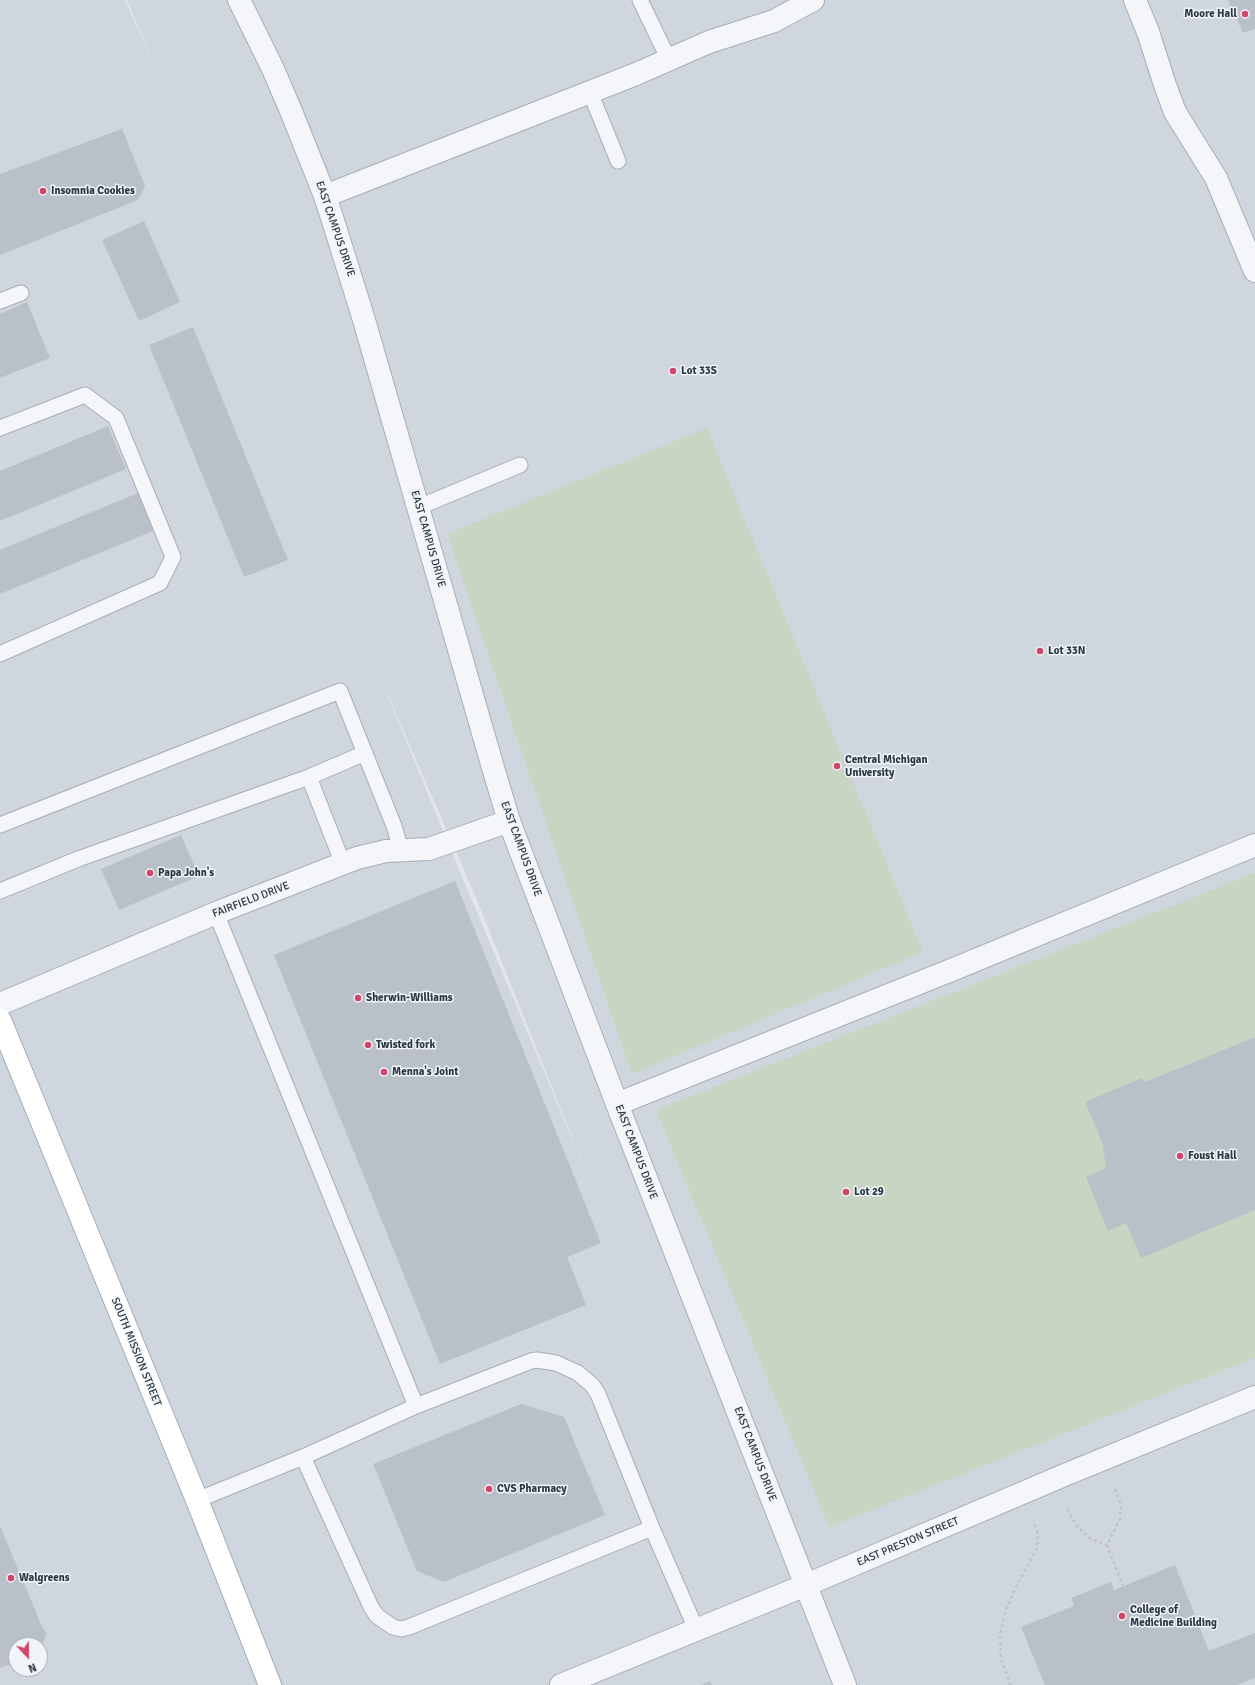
<!DOCTYPE html>
<html>
<head>
<meta charset="utf-8">
<style>
	body { margin:0 }
	#map { position:relative; width:1255px; height:1685px; overflow:hidden; background:#e2e6eb; font-family:Signika,sans-serif }
	canvas { display:block }
	.north { position:absolute; left:8px; top:1637px; width:40px; height:40px; box-sizing:border-box; background:#f1f5f8; border:1px solid #a1a9b0; border-radius:50%; rotate:158deg; font-size:11px; font-weight:700; line-height:16px; text-align:center; color:#293643 }
	.north::after { content:''; display:block; margin:auto; width:14px; height:18px; background:#d2446a; clip-path:polygon(50% 0,100% 100%,50% 72%,0 100%) }
</style>
</head>
<body>
<div id="map">
<canvas width="1255" height="1685"></canvas>
<div class="north">N</div>
</div>
<script>
const ctx = document.querySelector('canvas').getContext('2d');
ctx.lineJoin = 'round';
function paint(path, color) {
  ctx.fillStyle = color;
  ctx.fill(path, 'evenodd');
}
function toPath(rows) {
  const path = new Path2D();
  for (const r of rows) {
    path.moveTo(r[0], r[1]);
    for (let i = 2; i < r.length; i += 2) path.lineTo(r[i], r[i + 1]);
  }
  return path;
}
function stroke(path, color, width, dash) {
  ctx.strokeStyle = color;
  ctx.lineWidth = width;
  ctx.lineCap = dash ? 'butt' : 'round';
  ctx.setLineDash(dash || []);
  ctx.stroke(path);
}
function write(font, color, halo, rows, align = 'center') {
  ctx.font = font + ' Signika,sans-serif';
  ctx.lineWidth = 3;
  ctx.setLineDash([]);
  ctx.textBaseline = 'middle';
  ctx.strokeStyle = halo;
  ctx.fillStyle = color;
  for (const [text, x, y, turn = 0] of rows) {
    ctx.save();
    ctx.translate(x, y);
    ctx.rotate((+turn || 0) * Math.PI / 180);
    ctx.textAlign = isNaN(turn) ? turn : align;
    if (halo) ctx.strokeText(text, 0, 0);
    ctx.fillText(text, 0, 0);
    ctx.restore();
  }
}
paint(toPath([
	[0,0,125,0,155,67,127,0,1255,0,1255,1685,0,1685],
	[376,667,476,898,589,1179,448,843],
	[16,1645,40,1645,40,1669,16,1669]
]), '#d0d6dd');
paint(toPath([
	[707,428,923,952,632,1074,447,534],
	[1255,873,1255,1358,829,1527,656,1110]
]), '#c9d5c2');
paint(toPath([
	[1228,0,1255,0,1255,29,1243,33],
	[122,129,145,186,138,200,0,255,0,174],
	[144,221,180,302,139,321,102,240],
	[27,302,50,358,0,378,0,314],
	[193,327,288,560,244,577,149,345],
	[108,426,126,469,0,521,0,471],
	[138,493,153,531,0,594,0,550],
	[181,835,199,876,119,910,101,869],
	[455,881,601,1243,567,1257,586,1305,440,1364,274,955],
	[1255,1037,1255,1210,1141,1258,1126,1223,1108,1231,1086,1177,1106,1168,1103,1144,1085,1102,1142,1078,1145,1082],
	[521,1404,564,1417,605,1515,444,1582,417,1571,373,1464],
	[0,1526,43,1629,47,1633,40,1649,40,1645,16,1645,16,1662,0,1668],
	[1175,1565,1209,1651,1255,1633,1255,1678,1237,1685,1045,1685,1021,1627,1074,1606,1071,1598,1111,1582,1114,1590],
	[710,1681,712,1685,701,1685]
]), '#b9c0c8');
const service = toPath([
	[640,0,669,60],
	[590,92,618,161],
	[0,301,21,293],
	[0,428,85,395,116,418,173,557,160,583,0,654],
	[419,507,520,465],
	[309,777,343,864],
	[0,825,340,691,394,826,401,850],
	[0,891,78,859,309,777,365,753],
	[216,913,416,1406],
	[303,1457,371,1607,377,1616,393,1627,401,1629,409,1627,652,1528],
	[197,1500,303,1457,416,1406,531,1361,537,1360,556,1363,578,1373,592,1385,598,1394,652,1528,696,1629]
]);
const minor = toPath([
	[1135,0,1148,32,1165,85,1175,112,1216,178,1255,271],
	[325,196,636,74,709,42,774,21,813,0],
	[0,1004,216,913,357,858,386,851,429,849,509,821],
	[617,1104,954,969,1255,845]
]);
const tertiary = toPath([
	[239,0,273,69,291,111,325,196,335,227,364,320,494,771,509,821,617,1104,845,1685],
	[561,1685,806,1585,1067,1474,1255,1397]
]);
const primary = toPath([
	[0,1020,197,1500,270,1685]
]);
stroke(service, '#a7aeb5', 17);
stroke(minor, '#a7aeb5', 24);
stroke(tertiary, '#a7aeb5', 24);
stroke(primary, '#a0acb7', 24);
stroke(toPath([
	[1115,1489,1121,1504,1120,1519,1107,1545,1123,1586],
	[1067,1509,1078,1528,1091,1539,1107,1545],
	[1011,1685,1001,1659,1000,1636,1005,1612,1015,1589,1037,1548,1038,1535,1034,1522]
]), '#c0c4ca', 2.5, [3, 3]);
stroke(service, '#f5f6f9', 15);
stroke(minor, '#f5f6f9', 22);
stroke(tertiary, '#f5f6f9', 22);
stroke(primary, '#fff', 22);
for (const [x, y, r, color] of [
	[1245,14,4,"#d2446a"],
	[43,191,4,"#d2446a"],
	[673,371,4,"#d2446a"],
	[1040,651,4,"#d2446a"],
	[837,766,4,"#d2446a"],
	[150,873,4,"#d2446a"],
	[358,998,4,"#d2446a"],
	[368,1045,4,"#d2446a"],
	[384,1072,4,"#d2446a"],
	[1180,1156,4,"#d2446a"],
	[846,1192,4,"#d2446a"],
	[489,1489,4,"#d2446a"],
	[11,1578,4,"#d2446a"],
	[1122,1616,4,"#d2446a"]
]) {
  const dot = new Path2D();
  dot.arc(x, y, r, 0, 2 * Math.PI);
  ctx.fillStyle = color;
  ctx.fill(dot);
  stroke(dot, '#f1f5f8', 1.5);
}
write('bold 11px', '#293643', '#f1f5f8', [
	["Moore Hall",1237,14,"right"],
	["Insomnia Cookies",51,191],
	["Lot 33S",681,371],
	["Lot 33N",1048,651],
	["Central Michigan",845,760],
	["University",845,773],
	["Papa John's",158,873],
	["Sherwin-Williams",366,998],
	["Twisted fork",376,1045],
	["Menna's Joint",392,1072],
	["Foust Hall",1188,1156],
	["Lot 29",854,1192],
	["CVS Pharmacy",497,1489],
	["Walgreens",19,1578],
	["College of",1130,1610],
	["Medicine Building",1130,1623]
], 'left');
write('11px', '#293643', '#f1f5f8', [
	["EAST CAMPUS DRIVE",335,229,71],
	["EAST CAMPUS DRIVE",428,539,74],
	["EAST CAMPUS DRIVE",521,849,70],
	["FAIRFIELD DRIVE",251,900,-21],
	["EAST CAMPUS DRIVE",636,1152,69],
	["SOUTH MISSION STREET",136,1352,68],
	["EAST CAMPUS DRIVE",755,1454,69],
	["EAST PRESTON STREET",908,1542,-23]
]);
</script>
</body>
</html>
